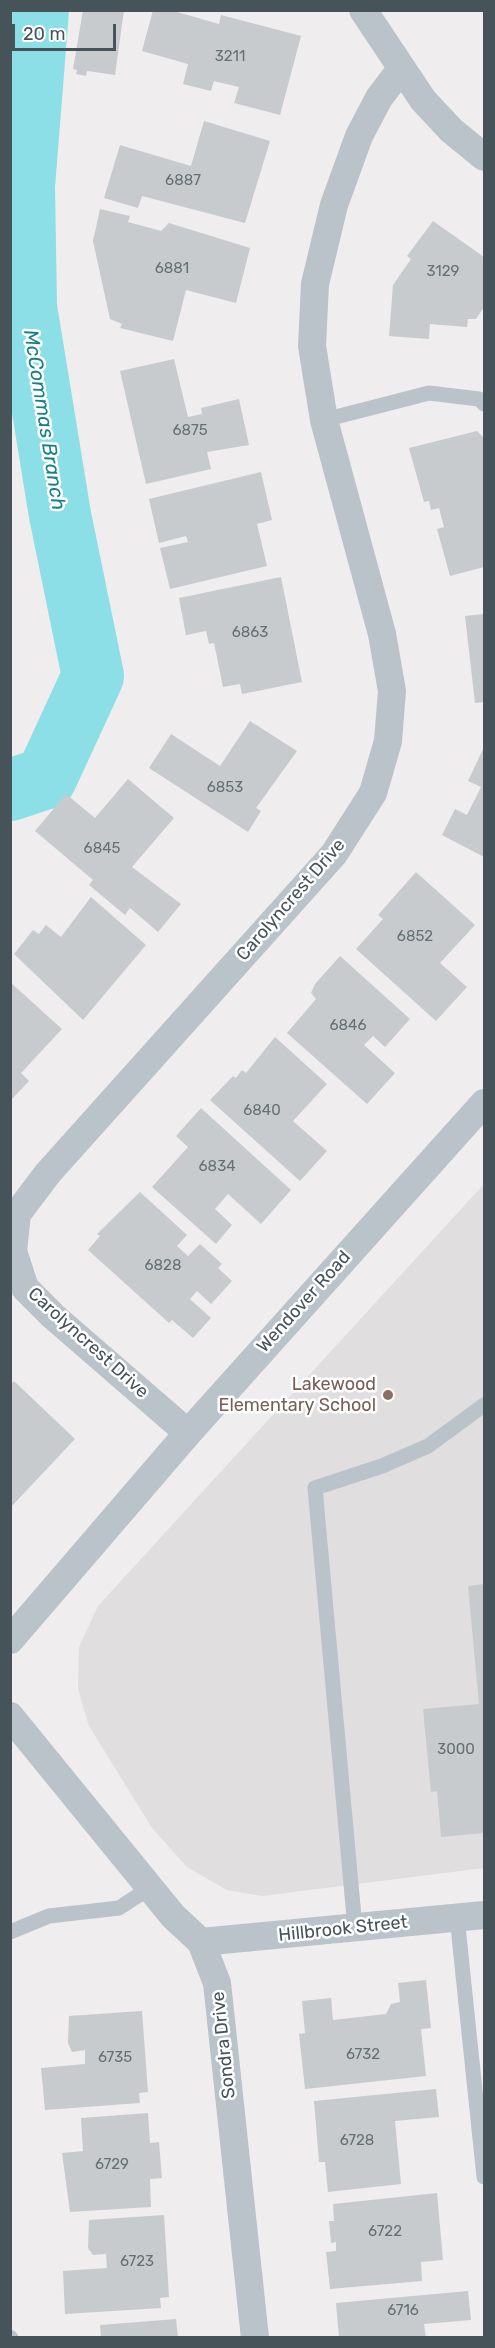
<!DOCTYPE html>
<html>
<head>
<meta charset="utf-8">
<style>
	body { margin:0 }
	#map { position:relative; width:495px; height:2348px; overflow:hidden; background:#efeded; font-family:Rubik,sans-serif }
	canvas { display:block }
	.frame { position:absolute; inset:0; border:12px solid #465359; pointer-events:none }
	.scale { position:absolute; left:12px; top:24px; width:104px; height:27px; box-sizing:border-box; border:3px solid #465359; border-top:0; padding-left:8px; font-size:18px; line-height:21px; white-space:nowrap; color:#465359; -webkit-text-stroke:4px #fff; paint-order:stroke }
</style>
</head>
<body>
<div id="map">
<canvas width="495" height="2348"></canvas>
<div class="frame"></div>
<div class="scale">20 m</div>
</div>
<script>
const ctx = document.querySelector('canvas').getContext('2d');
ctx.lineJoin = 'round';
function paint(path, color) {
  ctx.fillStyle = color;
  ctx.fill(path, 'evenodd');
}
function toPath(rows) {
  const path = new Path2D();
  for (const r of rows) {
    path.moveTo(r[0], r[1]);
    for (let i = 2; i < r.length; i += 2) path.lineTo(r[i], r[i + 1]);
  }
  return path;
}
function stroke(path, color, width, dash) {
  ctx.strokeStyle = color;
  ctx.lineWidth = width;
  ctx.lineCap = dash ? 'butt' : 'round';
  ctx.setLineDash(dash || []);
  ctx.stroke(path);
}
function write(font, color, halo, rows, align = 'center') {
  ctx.font = font + ' Rubik,sans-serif';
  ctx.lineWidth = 5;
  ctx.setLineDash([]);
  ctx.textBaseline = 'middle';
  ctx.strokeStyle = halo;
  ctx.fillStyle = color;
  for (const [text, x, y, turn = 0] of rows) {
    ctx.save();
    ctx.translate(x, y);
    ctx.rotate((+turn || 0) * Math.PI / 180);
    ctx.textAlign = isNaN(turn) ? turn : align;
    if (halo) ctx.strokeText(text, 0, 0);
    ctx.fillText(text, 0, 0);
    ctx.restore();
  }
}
paint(toPath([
	[484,1184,484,1868,262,1896,227,1890,187,1867,152,1828,89,1726,78,1689,79,1647,98,1606]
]), '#e0dede');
stroke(toPath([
	[10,790,46,778,93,676,60,515,26,307,24,186,38,10]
]), '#8cdfe6', 62);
paint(toPath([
	[83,10,124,10,115,75,87,71,86,76,76,74,77,70,73,69],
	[153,10,170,10,219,24,221,15,301,36,280,115,234,103,239,87,214,81,211,91,183,84,188,64,142,51],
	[204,121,270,141,245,223,142,196,138,208,104,198,120,145,191,166],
	[100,209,130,216,128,222,161,231,169,223,250,248,236,303,186,290,173,341,120,328,122,324,110,319,93,241],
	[433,221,484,257,484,307,476,319,468,319,467,327,430,324,429,339,389,336,393,285,411,259,407,256],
	[174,359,188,417,202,414,201,408,239,399,249,445,207,452,211,469,146,484,120,371],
	[477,431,484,438,484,567,450,576,437,529,444,527,439,508,431,510,429,501,424,502,409,448],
	[261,472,272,520,257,524,267,566,170,589,160,548,188,542,186,536,159,543,149,499],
	[281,577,302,682,242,694,240,684,223,687,214,643,209,644,206,631,186,635,179,598],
	[484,614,484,702,475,703,465,616],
	[250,721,297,751,256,808,261,811,248,832,149,768,171,734,220,766],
	[484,747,484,857,442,835,455,809,467,815,481,787,468,781],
	[128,779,174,818,132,867,181,904,158,932,130,908,125,915,89,885,93,880,35,831,66,794,95,818],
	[416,872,475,925,440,963,467,987,436,1021,356,949,383,919,378,915],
	[91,897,146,945,83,1020,14,954,33,930,39,934,46,925,61,937],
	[340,956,410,1019,385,1047,373,1036,364,1045,395,1073,367,1104,287,1033,316,999,311,993,315,984],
	[10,982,62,1029,21,1073,29,1081,10,1101],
	[275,1037,327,1084,293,1121,327,1151,300,1181,210,1100,233,1076,236,1078,242,1070,246,1073],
	[201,1108,291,1190,261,1224,228,1194,215,1209,232,1225,216,1244,152,1187,188,1147,176,1136],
	[140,1192,187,1235,177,1246,188,1256,200,1244,222,1264,218,1268,232,1281,211,1304,197,1291,190,1299,211,1318,193,1338,172,1320,169,1323,88,1250,100,1236,97,1234],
	[14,1381,75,1439,10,1508,10,1385],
	[484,1584,484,1833,441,1837,437,1791,431,1792,423,1709,479,1704,468,1586],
	[426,1980,431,2028,421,2029,426,2076,305,2089,299,2034,305,2033,302,2001,331,1998,333,2020,386,2014,391,2004,400,2002,398,1983],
	[142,2011,148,2092,139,2093,140,2103,45,2110,41,2068,85,2064,85,2050,72,2052,68,2043,69,2016],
	[436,2089,439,2117,395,2121,401,2184,328,2192,325,2162,319,2162,314,2101],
	[148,2113,150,2143,159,2142,162,2178,150,2179,151,2207,70,2212,62,2153,83,2151,81,2118],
	[437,2193,443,2260,421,2262,422,2281,330,2289,326,2252,336,2251,336,2242,331,2243,329,2221,334,2221,333,2204],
	[164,2215,169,2297,160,2298,161,2308,65,2314,63,2271,107,2268,106,2254,93,2255,88,2248,89,2220],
	[468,2291,471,2320,424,2324,426,2338,339,2338,336,2303],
	[176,2319,178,2338,101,2338,100,2325]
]), '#c7cbce');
stroke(toPath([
	[324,420,429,393,479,399,484,404],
	[457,1917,484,2177],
	[355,1928,315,1488,382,1466,428,1446,484,1405],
	[10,1932,49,1916,119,1908,151,1887],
	[10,2337,11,2338]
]), '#b9c3c9', 15);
stroke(toPath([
	[363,10,423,100,451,130,484,157],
	[188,1433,53,1316,25,1288,13,1251,17,1214,48,1173,334,854,373,793,388,741,392,691,382,634,324,420,312,346,315,284,334,205,359,136,379,98,401,69],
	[10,1640,188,1433,484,1103],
	[10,1716,173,1916,201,1942,217,1983,255,2338],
	[201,1942,484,1915]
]), '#b9c3c9', 28);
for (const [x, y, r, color] of [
	[388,1395,6,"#8d6e63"]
]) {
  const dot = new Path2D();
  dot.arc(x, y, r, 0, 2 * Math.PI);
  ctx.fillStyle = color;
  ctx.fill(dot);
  stroke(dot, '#fff', 2);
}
write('15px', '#667176', null, [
	["3211",230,57],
	["6887",183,181],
	["6881",172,269],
	["3129",443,272],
	["6875",190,431],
	["6863",250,633],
	["6853",225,788],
	["6845",102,849],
	["6852",415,937],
	["6846",348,1026],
	["6840",262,1111],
	["6834",217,1167],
	["6828",163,1266],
	["3000",456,1750],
	["6732",363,2055],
	["6735",115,2058],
	["6728",357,2141],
	["6729",112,2165],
	["6722",385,2232],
	["6723",137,2262],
	["6716",403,2311]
]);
write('18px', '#465359', '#fff', [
	["Carolyncrest Drive",291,900,-49],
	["Wendover Road",304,1302,-48],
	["Carolyncrest Drive",88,1343,42],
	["Hillbrook Street",343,1929,-6],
	["Sondra Drive",224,2045,-96]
]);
write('18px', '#785e54', '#fff', [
	["Lakewood",376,1385],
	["Elementary School",376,1406]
], 'right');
write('italic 20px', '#148089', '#fff', [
	["McCommas Branch",44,420,81]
]);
</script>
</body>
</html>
